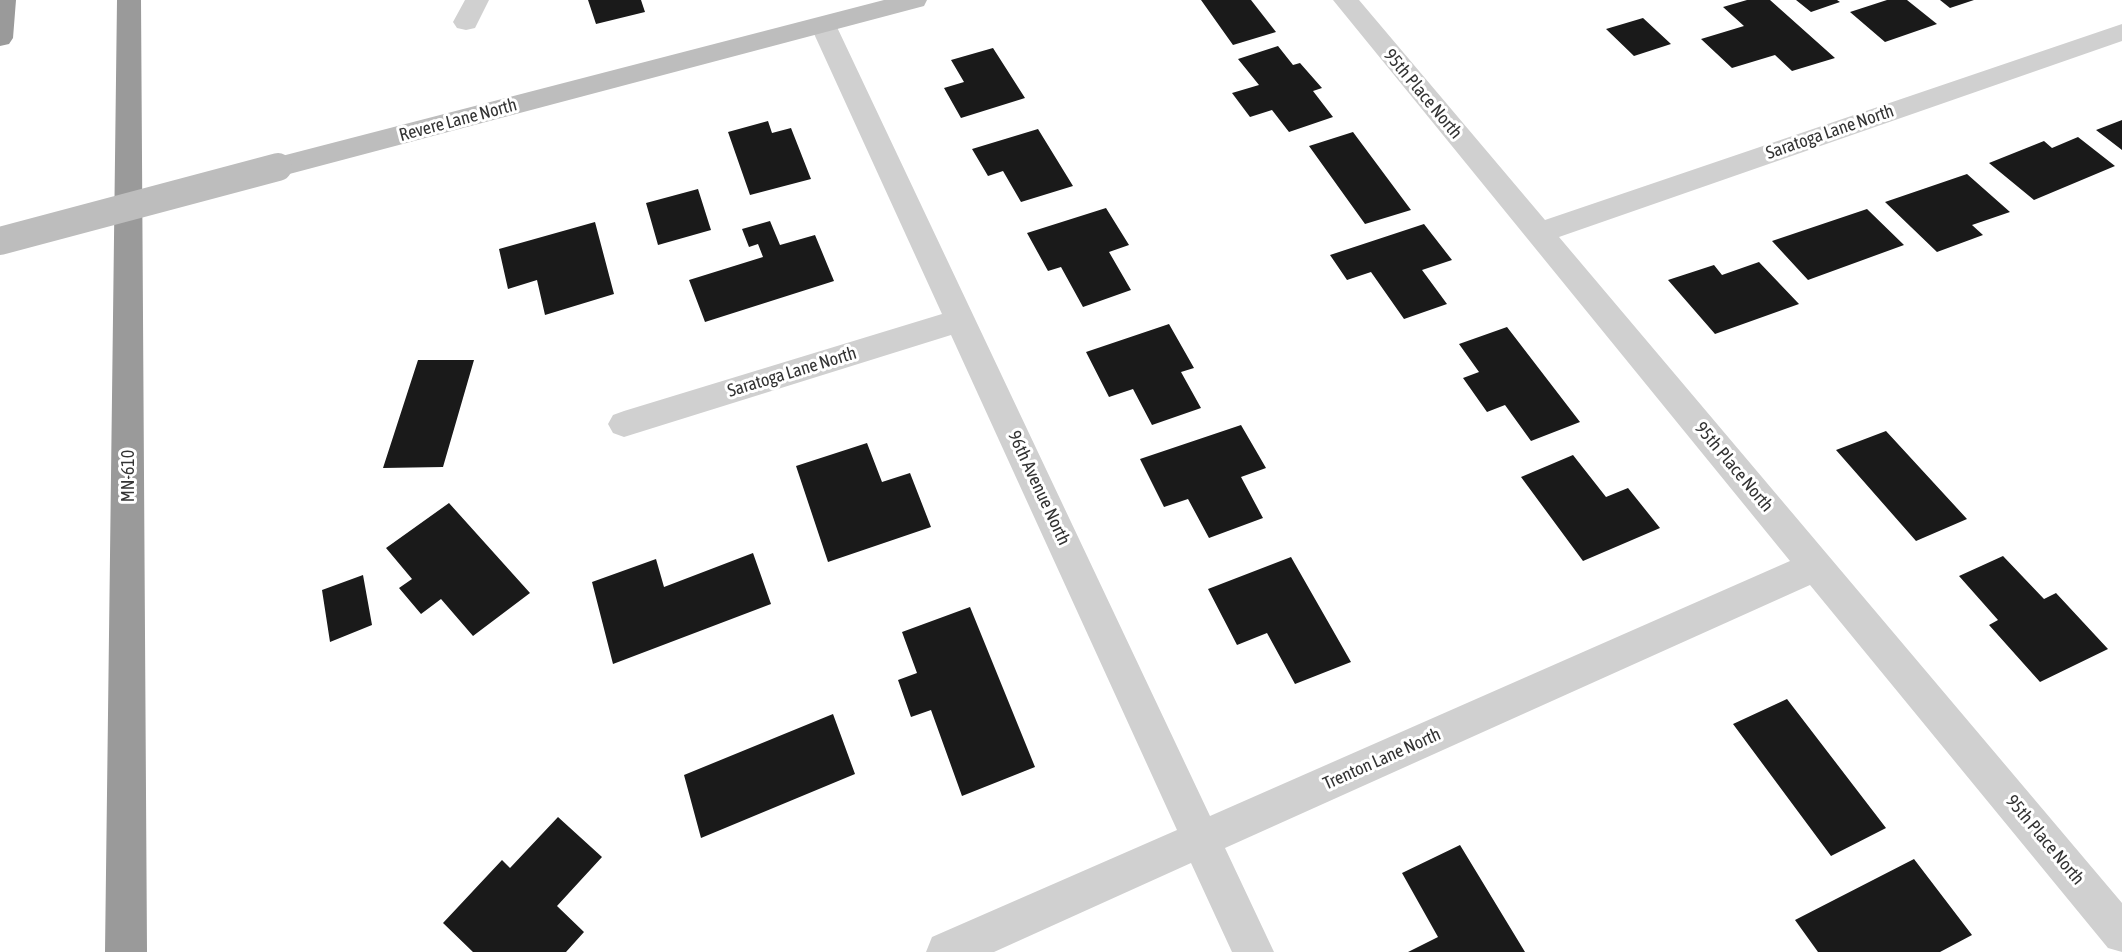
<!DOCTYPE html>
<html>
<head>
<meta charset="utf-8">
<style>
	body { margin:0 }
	canvas { display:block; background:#fff }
</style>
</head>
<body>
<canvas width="2122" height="952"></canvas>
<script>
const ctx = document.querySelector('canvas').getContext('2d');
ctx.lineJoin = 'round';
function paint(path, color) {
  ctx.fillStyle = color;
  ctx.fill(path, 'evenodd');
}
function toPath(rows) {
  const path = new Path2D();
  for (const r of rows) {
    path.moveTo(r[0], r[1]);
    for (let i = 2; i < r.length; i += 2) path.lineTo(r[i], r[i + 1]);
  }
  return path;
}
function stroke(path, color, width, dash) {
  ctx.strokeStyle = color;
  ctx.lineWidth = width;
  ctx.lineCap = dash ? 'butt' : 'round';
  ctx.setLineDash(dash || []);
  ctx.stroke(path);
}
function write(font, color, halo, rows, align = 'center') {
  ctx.font = font + ' "Asap Condensed",sans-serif';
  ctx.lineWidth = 6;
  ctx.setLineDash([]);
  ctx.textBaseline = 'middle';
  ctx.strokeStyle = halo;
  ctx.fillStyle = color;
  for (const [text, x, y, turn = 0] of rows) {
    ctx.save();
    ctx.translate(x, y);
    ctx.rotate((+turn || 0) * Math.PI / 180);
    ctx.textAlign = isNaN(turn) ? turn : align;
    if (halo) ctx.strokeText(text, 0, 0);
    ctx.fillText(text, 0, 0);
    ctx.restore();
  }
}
paint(toPath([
	[588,0,641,0,645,12,596,24],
	[1201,0,1251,0,1276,32,1233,45],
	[1747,0,1770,0,1835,58,1792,71,1775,55,1732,68,1701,39,1744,26,1723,7],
	[1796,0,1837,0,1840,2,1811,12],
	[1887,0,1907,0,1937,24,1885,42,1850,12],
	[1940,0,1974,0,1950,8],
	[1643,18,1671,44,1634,56,1606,29],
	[1278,46,1293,65,1300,63,1322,88,1313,91,1333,117,1289,132,1272,110,1250,117,1232,93,1259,85,1238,59],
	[993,48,1025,98,961,118,944,88,964,82,951,60],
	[2122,120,2122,150,2096,130],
	[768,121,772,133,791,128,811,179,750,195,728,132],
	[1038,129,1073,186,1021,202,1003,171,988,176,972,149],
	[1353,132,1411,210,1365,224,1309,146],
	[2078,137,2115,166,2034,200,1989,163,2044,141,2052,148],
	[1967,174,2010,212,1972,225,1983,235,1937,252,1885,202],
	[698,189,711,230,658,245,646,203],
	[1106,208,1129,245,1109,252,1131,290,1083,307,1061,267,1048,271,1027,233],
	[1867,209,1904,245,1808,280,1772,241],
	[770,221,780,245,815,235,834,281,705,322,689,280,763,257,758,244,749,247,742,229],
	[595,222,614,294,545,315,537,280,508,289,499,249],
	[1424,224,1452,260,1422,270,1447,304,1404,319,1371,272,1347,280,1330,255],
	[1759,262,1799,304,1715,334,1668,280,1714,265,1722,275],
	[1169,324,1194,368,1181,372,1201,408,1152,425,1133,389,1109,397,1086,352],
	[1507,327,1580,422,1531,441,1505,405,1487,412,1463,378,1479,372,1459,344],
	[418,360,474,360,443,467,383,468],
	[1241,425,1266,468,1241,477,1263,518,1209,538,1188,499,1164,507,1140,459],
	[1886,431,1967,519,1916,541,1836,450],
	[867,443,882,482,910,473,931,527,828,562,796,466],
	[1573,455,1606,497,1628,488,1660,528,1583,561,1521,477],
	[449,503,530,593,473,636,441,599,421,614,399,588,412,579,386,548],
	[753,553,771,604,613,664,592,582,656,559,664,587],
	[2003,556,2044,599,2056,593,2108,649,2040,682,1989,625,1998,620,1959,576],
	[1291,557,1351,662,1295,684,1267,633,1237,645,1208,589],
	[363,575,372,625,330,642,322,590],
	[970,607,1035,767,962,796,931,710,911,717,898,680,917,673,902,632],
	[1787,699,1886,828,1831,856,1733,724],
	[833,714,855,774,701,838,684,775],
	[558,817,602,857,557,906,584,932,566,952,473,952,443,923,502,860,510,868],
	[1460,845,1525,952,1408,952,1438,937,1402,873],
	[1914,859,1972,935,1940,952,1818,952,1795,920]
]), '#1a1a1a');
paint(toPath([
	[465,0,489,0,475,28,466,30,457,28,453,22,465,0],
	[1333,0,1359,0,1545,220,2122,24,2122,41,1559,237,2122,903,2122,952,2108,948,1810,585,1225,848,1274,952,1232,952,1191,863,994,952,926,952,932,937,1177,830,951,335,624,437,613,433,608,424,613,415,624,411,942,314,810,25,814,19,823,17,832,19,836,25,1210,816,1790,561,1333,0]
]), '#d0d0d0');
paint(toPath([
	[884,0,927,0,924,6,278,177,268,174,264,167,268,160,278,157,884,0]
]), '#bdbdbd');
paint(toPath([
	[0,0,16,0,13,38,9,44,0,46,0,0],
	[117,0,141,0,147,952,105,952,117,0]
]), '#9a9a9a');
stroke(toPath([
	[0,241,278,167]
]), '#bdbdbd', 28);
write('18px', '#333', '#fff', [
	["95th Place North",1423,94,50],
	["Revere Lane North",458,120,-15],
	["Saratoga Lane North",1830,132,-19],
	["Saratoga Lane North",792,372,-17],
	["95th Place North",1734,467,50],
	["MN-610",128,476,-90],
	["96th Avenue North",1039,488,65],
	["Trenton Lane North",1382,759,-24],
	["95th Place North",2045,840,50]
]);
</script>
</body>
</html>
